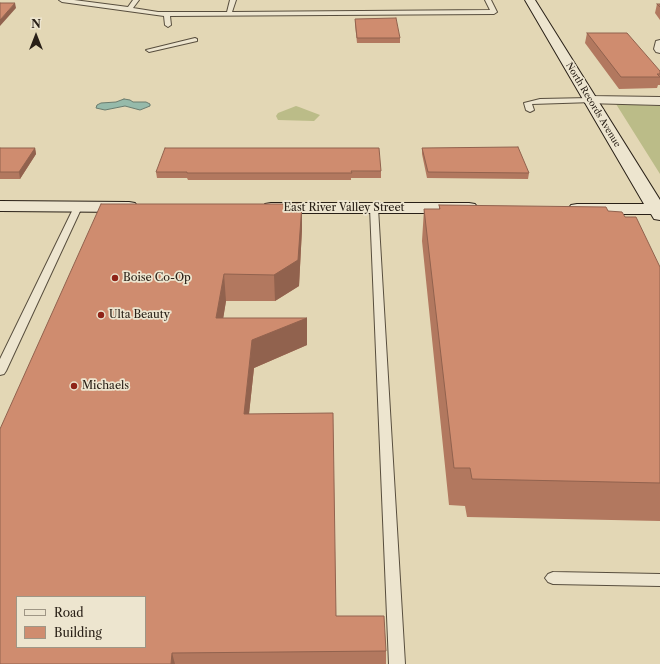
<!DOCTYPE html>
<html>
<head>
<meta charset="utf-8">
<style>
	body { margin:0 }
	#map { position:relative; width:660px; height:664px; overflow:hidden; background:#e3d7b5; font-family:"Libre Caslon Text",serif }
	canvas { display:block }
	.legend { position:absolute; left:16px; top:596px; width:130px; height:52px; box-sizing:border-box; background:#ede5cf; border:1px solid #9f9685; margin:0; padding:5px 7px; list-style:none; font-size:12px; color:#292017 }
	.legend li { display:flex; align-items:center; gap:8px; height:20px }
	.legend b { width:20px; border:1px solid #9f9685 }
	.north { position:absolute; left:16px; top:16px; width:40px; height:40px; -webkit-text-stroke:3px #ede5cf; paint-order:stroke; rotate:0deg; font-size:11px; font-weight:700; line-height:16px; text-align:center; color:#292017 }
	.north::after { content:''; display:block; margin:auto; width:14px; height:18px; background:#292017; clip-path:polygon(50% 0,100% 100%,50% 72%,0 100%) }
</style>
</head>
<body>
<div id="map">
<canvas width="660" height="664"></canvas>
<ul class="legend">
<li><b style="height:5px;background:#ede5cf"></b>Road</li>
<li><b style="height:11px;background:#cf8c6f"></b>Building</li>
</ul>
<div class="north">N</div>
</div>
<script>
const ctx = document.querySelector('canvas').getContext('2d');
ctx.lineJoin = 'round';
function paint(path, color) {
  ctx.fillStyle = color;
  ctx.fill(path, 'evenodd');
}
function toPath(rows) {
  const path = new Path2D();
  for (const r of rows) {
    path.moveTo(r[0], r[1]);
    for (let i = 2; i < r.length; i += 2) path.lineTo(r[i], r[i + 1]);
  }
  return path;
}
function stroke(path, color, width, dash) {
  ctx.strokeStyle = color;
  ctx.lineWidth = width;
  ctx.lineCap = dash ? 'butt' : 'round';
  ctx.setLineDash(dash || []);
  ctx.stroke(path);
}
function write(font, color, halo, rows, align = 'center') {
  ctx.font = font + ' "Libre Caslon Text",serif';
  ctx.lineWidth = 3.5;
  ctx.setLineDash([]);
  ctx.textBaseline = 'middle';
  ctx.strokeStyle = halo;
  ctx.fillStyle = color;
  for (const [text, x, y, turn = 0] of rows) {
    ctx.save();
    ctx.translate(x, y);
    ctx.rotate((+turn || 0) * Math.PI / 180);
    ctx.textAlign = isNaN(turn) ? turn : align;
    if (halo) ctx.strokeText(text, 0, 0);
    ctx.fillText(text, 0, 0);
    ctx.restore();
  }
}
paint(toPath([
	[616,104,660,106,660,174],
	[296,106,299,107,320,115,314,121,278,120,276,116,278,113]
]), '#bbbc88');
const water = toPath([
	[124,99,130,100,133,102,146,102,150,104,150,106,140,110,125,106,105,110,96,108,97,105,101,103,116,102,124,99]
]);
paint(water, '#96baaa');
stroke(water, '#6a7c6f', 1);
const lane = toPath([
	[59,0,74,0,128,7,133,0,139,0,133,8,158,12,227,12,230,0,236,0,232,12,490,10,485,0,491,0,497,12,494,14,170,16,171,25,168,27,165,25,164,16,62,2,59,0],
	[195,38,197,39,197,41,149,52,146,50,195,38],
	[590,98,593,98,593,102,532,104,534,110,530,112,526,110,524,103,540,99,590,98],
	[78,204,82,207,6,371,4,374,0,375,0,359,74,207,78,204],
	[374,205,378,208,405,664,389,664,370,208,374,205],
	[553,572,660,574,660,586,553,584,548,582,545,578,548,574,553,572]
]);
const street = toPath([
	[660,40,660,53,656,52,654,49,656,41,660,40],
	[590,96,660,97,660,105,585,103,583,100,585,97,590,96]
]);
const secondary = toPath([
	[525,0,535,0,660,200,660,220,654,219,651,214,577,214,571,213,568,209,571,205,577,204,644,204,525,0],
	[0,201,129,202,135,203,138,207,135,211,129,212,0,211,0,201],
	[271,203,469,203,475,204,478,208,475,212,469,213,271,213,265,212,262,208,265,204,271,203]
]);
stroke(lane, '#584e3e', 2);
stroke(street, '#584e3e', 2);
stroke(secondary, '#292017', 2);
paint(lane, '#ede5cf');
paint(street, '#ede5cf');
paint(secondary, '#ede5cf');
paint(toPath([
	[657,4,660,4,660,20,655,13],
	[355,19,400,38,400,43,357,43,355,24],
	[587,33,660,71,660,85,658,85,657,88,619,89,585,43],
	[0,148,35,148,36,154,20,179,0,179],
	[422,148,529,173,528,179,427,178,422,154],
	[381,171,381,178,351,178,351,180,188,180,187,178,157,178,156,172],
	[101,204,302,204,302,229,299,286,275,301,226,301,223,318,307,318,307,345,254,368,249,413,336,616,386,651,386,664,0,664],
	[439,205,608,211,625,217,660,267,660,521,467,517,465,506,449,505,422,241,424,209,439,209]
]), '#b2785f');
paint(toPath([
	[15,3,16,8,0,26,0,20],
	[35,148,36,154,20,179,19,172],
	[302,204,302,229,299,286,275,301,274,275],
	[224,274,226,301,219,345,216,318],
	[307,318,307,345,254,368,246,442,244,414,252,340],
	[172,653,175,664,171,664]
]), '#91624e');
const building = toPath([
	[0,3,15,3,0,20,0,3],
	[657,4,660,4,660,7,657,4],
	[396,18,400,38,357,38,355,19,396,18],
	[587,33,627,33,660,71,660,74,657,74,660,77,621,77,587,33],
	[518,147,529,173,428,172,422,148,518,147],
	[0,148,35,148,19,172,0,172,0,148],
	[165,148,379,148,381,171,351,171,352,173,187,173,187,172,156,172,165,148],
	[101,204,302,204,298,260,274,275,224,274,216,318,307,318,252,340,244,414,333,413,336,616,384,616,386,651,172,653,171,664,0,664,0,429,101,204],
	[17,597,145,597,145,647,17,647,17,597],
	[439,205,606,207,608,211,622,212,625,217,636,217,660,267,660,483,472,479,470,468,454,468,424,209,440,209,439,205]
]);
paint(building, '#cf8c6f');
stroke(building, '#91624e', 1);
for (const [x, y, r, color] of [
	[115,278,4,"#8f2418"],
	[101,315,4,"#8f2418"],
	[74,386,4,"#8f2418"]
]) {
  const dot = new Path2D();
  dot.arc(x, y, r, 0, 2 * Math.PI);
  ctx.fillStyle = color;
  ctx.fill(dot);
  stroke(dot, '#ede5cf', 1.5);
}
write('9px', '#292017', '#ede5cf', [
	["North Records Avenue",593,105,59]
]);
write('11px', '#292017', '#ede5cf', [
	["East River Valley Street",344,208]
]);
write('11px', '#292017', '#ede5cf', [
	["Boise Co-Op",123,278],
	["Ulta Beauty",109,315],
	["Michaels",82,386]
], 'left');
</script>
</body>
</html>
